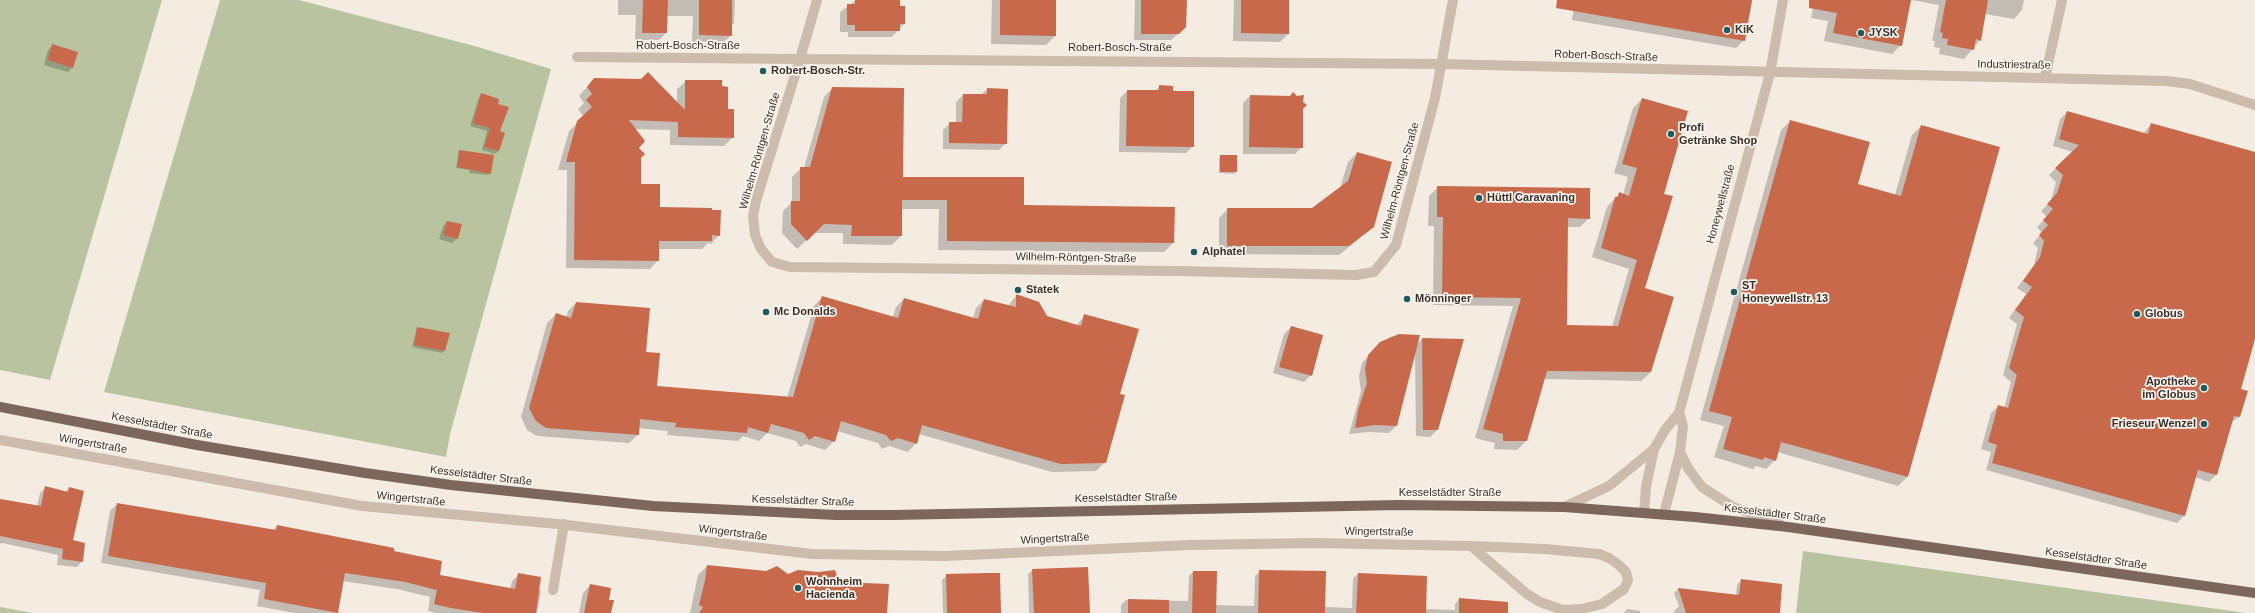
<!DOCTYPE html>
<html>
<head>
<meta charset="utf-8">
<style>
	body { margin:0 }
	canvas { display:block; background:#f4ebe1 }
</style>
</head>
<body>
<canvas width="2255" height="613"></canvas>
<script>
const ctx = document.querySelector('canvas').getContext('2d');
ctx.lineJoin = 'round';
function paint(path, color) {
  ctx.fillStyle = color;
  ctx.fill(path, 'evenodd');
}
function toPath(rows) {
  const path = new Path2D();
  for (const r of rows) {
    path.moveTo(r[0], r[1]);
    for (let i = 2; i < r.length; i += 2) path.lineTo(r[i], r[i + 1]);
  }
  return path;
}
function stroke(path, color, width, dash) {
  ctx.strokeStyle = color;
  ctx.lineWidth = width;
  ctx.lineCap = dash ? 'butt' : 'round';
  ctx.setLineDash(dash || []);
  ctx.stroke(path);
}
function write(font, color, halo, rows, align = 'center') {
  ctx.font = font + ' Helvetica,sans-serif';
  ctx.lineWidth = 3.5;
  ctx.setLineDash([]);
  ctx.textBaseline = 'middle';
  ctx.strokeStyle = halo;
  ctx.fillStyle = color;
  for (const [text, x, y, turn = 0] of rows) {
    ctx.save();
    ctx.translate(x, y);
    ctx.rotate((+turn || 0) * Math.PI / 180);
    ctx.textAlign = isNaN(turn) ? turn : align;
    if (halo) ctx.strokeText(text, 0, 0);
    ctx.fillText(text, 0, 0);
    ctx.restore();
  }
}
paint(toPath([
	[0,0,162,0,50,380,0,370],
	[220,0,299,0,478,47,551,69,450,434,446,457,104,392],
	[1803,551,1859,559,2246,613,1796,613],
	[0,607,33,613,0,613]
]), '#b8c4a0');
paint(toPath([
	[618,0,735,0,734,23,731,26,731,35,724,42,692,42,693,16,667,16,666,33,659,40,635,40,636,15,618,15],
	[856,0,899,7,904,24,892,37,848,37,848,32,840,32,840,12],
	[992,0,1055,0,1055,36,1046,45,991,44],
	[1135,0,1186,0,1178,34,1171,40,1134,40],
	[1234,0,1288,0,1288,34,1280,42,1233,41],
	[1575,0,1752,0,1744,40,1736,48,1572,20],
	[1815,0,1910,0,1901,45,1892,54,1824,41,1828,21,1811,18],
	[1912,0,2024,0,2022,10,2014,19,1985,14,1980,40,1964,59,1939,54,1940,48,1934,47,1935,41,1932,41,1939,5],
	[53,45,73,67,68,72,44,65,48,50],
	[594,79,677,104,677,89,686,81,727,110,733,137,724,146,670,145,670,130,634,129,640,158,640,185,659,208,719,235,711,244,708,243,702,249,658,249,658,260,650,269,566,268,567,170,558,170,569,131,584,117,578,109,584,103,579,96],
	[1160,86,1172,92,1193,146,1186,153,1119,152,1120,98,1127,91,1155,91],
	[833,88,902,178,1173,243,1164,252,938,250,939,209,901,209,901,236,892,245,843,244,843,233,814,233,797,249,782,233,783,211,792,202,792,177,801,168,804,168,824,97],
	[987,89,1006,143,999,150,943,149,943,130,950,123,956,123,956,102,963,95,981,95],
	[482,94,499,132,504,133,498,151,495,154,482,150,487,131,470,126,479,97],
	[1250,96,1302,108,1302,147,1295,154,1243,154,1243,103],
	[1642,99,1663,194,1644,289,1651,372,1641,381,1544,379,1526,441,1517,450,1494,449,1495,443,1475,438,1513,306,1433,305,1434,226,1428,226,1429,196,1438,187,1589,218,1580,227,1567,227,1566,326,1612,327,1629,269,1592,257,1607,207,1619,194,1623,195,1628,177,1614,173,1633,108],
	[2067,112,2143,134,2151,124,2255,153,2255,335,2240,390,2246,391,2239,417,2230,423,2216,475,2209,482,2195,477,2184,516,2177,523,1986,470,1991,452,1981,449,1991,413,1998,406,2004,408,2011,382,2003,375,2017,324,2009,318,2026,294,2017,288,2034,265,2038,248,2033,243,2042,233,2037,227,2047,217,2041,211,2051,201,2056,182,2049,175,2073,152,2053,146,2060,119],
	[1790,121,1857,185,1895,195,1912,135,1921,126,1999,148,1907,477,1898,486,1777,452,1775,460,1766,469,1756,466,1753,469,1714,457,1724,426,1700,420,1781,130],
	[459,151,490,173,488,175,469,173,470,170,456,168],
	[1357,153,1373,227,1339,255,1219,254,1219,218,1228,209,1313,209,1340,188,1348,162],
	[1221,156,1236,172,1234,174,1219,173,1219,158],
	[447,222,457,238,452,243,439,239,443,226],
	[1016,296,1039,303,1046,317,1076,326,1085,315,1119,394,1105,462,1096,471,1052,472,919,434,916,443,908,452,889,446,882,449,878,443,837,431,834,441,825,450,806,444,800,447,796,441,767,433,759,441,743,436,738,441,667,435,668,431,638,428,638,435,629,443,537,436,527,430,521,417,547,323,556,314,566,317,568,311,576,303,645,353,656,387,787,398,814,306,822,297,893,317,896,307,904,299,973,318,976,308,984,300,1008,306],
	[1291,327,1311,375,1304,382,1273,373,1284,334],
	[417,328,444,351,442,353,412,347],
	[1401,335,1416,345,1422,339,1437,430,1430,437,1416,436,1415,352,1396,426,1389,433,1368,432,1349,434,1361,391,1359,376,1362,363,1379,345,1390,337],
	[45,488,65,492,69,488,72,541,82,561,77,567,57,565,58,555,2,543,0,544,0,499,37,506,40,493],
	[117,504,273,530,277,526,392,552,438,576,510,589,512,581,519,574,537,590,541,591,537,613,436,613,428,611,430,597,397,589,342,581,336,613,295,613,257,606,260,590,101,563,110,511],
	[707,566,788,576,886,613,690,613,698,575],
	[1033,570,1089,613,1029,613,1028,574],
	[1260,571,1324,607,1352,608,1353,578,1358,574,1425,609,1455,610,1455,604,1459,599,1500,613,1121,613,1121,605,1126,600,1188,601,1189,576,1193,572,1215,605,1254,606,1255,576],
	[947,575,1000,613,943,613,942,580],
	[1741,580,1772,613,1675,613,1674,611,1679,606,1674,593,1678,589,1736,595,1737,585],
	[590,585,608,600,608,613,579,613,583,593],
	[1627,609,1640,611,1640,613,1624,613]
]), '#0003');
paint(toPath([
	[643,0,668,0,667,33,642,33],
	[699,0,732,0,732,36,699,35],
	[855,0,900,0,900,6,905,6,905,24,900,24,900,31,855,31,855,25,847,25,847,4,855,4],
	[1000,0,1056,0,1056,36,1000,35],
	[1141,0,1187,0,1186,27,1179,34,1141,34],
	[1241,0,1289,0,1289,34,1241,33],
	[1557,0,1752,0,1745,41,1556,8],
	[1809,0,1911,0,1902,46,1833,33,1837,13,1809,8],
	[1946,0,1988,0,1981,41,1976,39,1974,50,1947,45,1948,39,1942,38,1943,33,1940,32],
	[52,44,78,52,73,68,48,60],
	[648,72,685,110,685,80,722,80,722,86,728,87,728,109,734,109,734,138,678,137,678,122,629,120,645,141,639,148,645,154,641,158,641,184,660,184,660,207,712,208,712,210,721,210,720,236,712,235,712,241,659,241,659,261,574,260,575,162,566,162,577,121,592,107,586,100,592,94,587,87,594,78,641,79],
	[1159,85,1173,86,1173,91,1194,91,1194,147,1126,146,1127,90,1159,90],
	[832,87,904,88,903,177,1024,177,1024,205,1175,207,1174,243,947,241,947,200,902,200,902,236,851,236,852,225,824,224,807,241,791,224,791,201,800,201,800,167,810,167],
	[987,88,1008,89,1007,144,949,143,949,122,962,122,963,94,987,94],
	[1293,92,1297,96,1304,95,1303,102,1307,105,1303,109,1303,148,1249,147,1250,95,1290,96],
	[481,93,499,99,498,104,509,107,500,131,505,133,499,151,484,147,490,128,473,123],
	[1642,98,1688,111,1664,194,1673,196,1645,288,1674,297,1651,372,1547,371,1527,441,1503,441,1503,434,1483,429,1521,298,1442,297,1443,217,1437,217,1437,186,1590,188,1590,219,1568,218,1567,325,1618,326,1637,260,1601,248,1615,197,1618,197,1619,192,1629,196,1637,168,1622,164],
	[2067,111,2148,134,2151,123,2255,152,2255,339,2241,389,2248,391,2240,417,2234,416,2217,475,2198,470,2185,516,1992,463,1997,445,1988,442,1998,405,2008,408,2017,375,2009,368,2024,317,2015,310,2032,287,2023,281,2040,257,2044,241,2039,235,2048,225,2043,220,2053,209,2047,204,2057,193,2063,175,2055,168,2079,145,2059,139],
	[1790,120,1870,142,1858,184,1901,196,1921,125,2000,147,1908,477,1781,442,1776,461,1764,457,1763,460,1723,449,1732,417,1709,411],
	[459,150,494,155,491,174,457,167],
	[1357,152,1392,162,1374,227,1349,246,1227,246,1227,208,1312,208,1348,181],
	[1220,155,1237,155,1237,172,1220,172],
	[447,221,462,224,458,239,443,235],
	[1016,294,1039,302,1047,316,1081,326,1084,314,1139,329,1120,394,1125,395,1106,463,1061,464,922,425,917,444,898,438,891,441,886,435,841,421,835,442,815,436,809,440,804,433,771,424,768,433,748,427,747,433,675,427,676,423,640,419,639,435,546,428,536,421,529,408,556,313,571,318,576,302,650,308,646,352,660,353,657,386,793,397,822,296,898,318,904,298,978,319,984,299,1016,307],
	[1291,326,1323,335,1312,376,1279,367],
	[417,327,450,333,445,351,414,345],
	[1399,334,1420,335,1397,426,1375,425,1355,428,1358,410,1367,383,1365,369,1368,355,1380,342],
	[1422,338,1464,339,1438,430,1423,430],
	[45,486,68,492,69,487,84,491,73,540,85,543,83,562,62,559,63,549,0,536,0,499,41,506],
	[117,503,276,530,277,525,394,548,394,551,442,561,440,575,515,589,518,573,541,577,536,613,483,613,451,608,434,604,437,590,405,582,345,573,338,613,264,599,266,583,108,556],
	[707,565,766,571,777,566,788,574,798,570,818,572,835,570,839,582,889,584,887,613,699,613,703,607,699,605,705,580],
	[1088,567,1090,613,1034,613,1032,569],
	[1259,570,1326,571,1325,613,1258,613],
	[1193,571,1217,571,1216,613,1192,613],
	[986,573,1000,573,1001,613,947,613,946,574],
	[1358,573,1427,576,1426,613,1356,613],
	[1741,579,1782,584,1780,613,1686,613,1678,588,1739,595],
	[590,584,611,588,609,600,614,600,611,613,584,613],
	[1459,598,1508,602,1508,613,1459,613],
	[1128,599,1169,600,1169,613,1128,613]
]), '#c8694b');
stroke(toPath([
	[817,0,800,59,1441,64,2167,81,2190,84,2255,105],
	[577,57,800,59,756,201,753,216,755,235,761,249,772,262,790,267,1178,271,1356,275,1374,272,1396,245,1435,98,1453,0],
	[2045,78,2062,0],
	[0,440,362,506,558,524,812,554,945,556,1190,545,1314,543,1471,546,1545,549,1599,554,1609,558,1619,565,1626,572,1628,580,1624,589,1602,604,1581,609,1563,610,1540,602,1527,594,1471,546],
	[1680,452,1688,468,1702,487,1733,507,1780,524],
	[1564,507,1609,486,1654,449],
	[1644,513,1646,487,1654,449,1665,430,1679,413,1770,73,1783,0],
	[1664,514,1680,452,1683,426,1679,413],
	[553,590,564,524]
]), '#cdbbac', 10);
stroke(toPath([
	[0,407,197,445,365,473,451,485,653,506,836,515,894,515,1399,505,1564,507,1695,517,1788,527,2255,593]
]), '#7d675c', 10);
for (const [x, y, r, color] of [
	[1727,30,4,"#1f5a5e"],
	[1861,33,4,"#1f5a5e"],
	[763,71,4,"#1f5a5e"],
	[1671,134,4,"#1f5a5e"],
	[1479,198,4,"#1f5a5e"],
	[1194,252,4,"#1f5a5e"],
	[1018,290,4,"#1f5a5e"],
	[1734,292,4,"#1f5a5e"],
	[1407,299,4,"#1f5a5e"],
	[766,312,4,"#1f5a5e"],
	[2137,314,4,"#1f5a5e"],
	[2204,388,4,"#1f5a5e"],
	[2204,424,4,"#1f5a5e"],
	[798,588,4,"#1f5a5e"]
]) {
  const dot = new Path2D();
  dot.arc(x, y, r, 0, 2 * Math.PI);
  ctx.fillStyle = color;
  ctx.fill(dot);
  stroke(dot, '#fbf5ee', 1.5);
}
write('bold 11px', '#3b302b', '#fbf5ee', [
	["KiK",1735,30],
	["JYSK",1869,33],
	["Robert-Bosch-Str.",771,71],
	["Profi",1679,128],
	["Getränke Shop",1679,141],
	["Hüttl Caravaning",1487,198],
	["Alphatel",1202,252],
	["ST",1742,286],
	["Honeywellstr. 13",1742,299],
	["Statek",1026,290],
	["Mönninger",1415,299],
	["Mc Donalds",774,312],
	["Globus",2145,314],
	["Apotheke",2196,382,"right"],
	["im Globus",2196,395,"right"],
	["Frieseur Wenzel",2196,424,"right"],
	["Wohnheim",806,582],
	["Hacienda",806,595]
], 'left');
write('11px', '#3b302b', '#fbf5ee', [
	["Robert-Bosch-Straße",688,46],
	["Robert-Bosch-Straße",1120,48],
	["Robert-Bosch-Straße",1606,56,2],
	["Industriestraße",2014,65,1],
	["Wilhelm-Röntgen-Straße",760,151,-74],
	["Wilhelm-Röntgen-Straße",1400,181,-75],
	["Honeywellstraße",1721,204,-75],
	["Wilhelm-Röntgen-Straße",1076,258,1],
	["Kesselstädter Straße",162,426,11],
	["Wingertstraße",93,444,10],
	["Kesselstädter Straße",481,476,7],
	["Kesselstädter Straße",1450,493],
	["Kesselstädter Straße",1126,498,-1],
	["Wingertstraße",411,499,6],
	["Kesselstädter Straße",803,501,2],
	["Kesselstädter Straße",1775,514,7],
	["Wingertstraße",1379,532,1],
	["Wingertstraße",733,533,7],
	["Wingertstraße",1055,539,-3],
	["Kesselstädter Straße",2096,559,8]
]);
</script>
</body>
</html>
